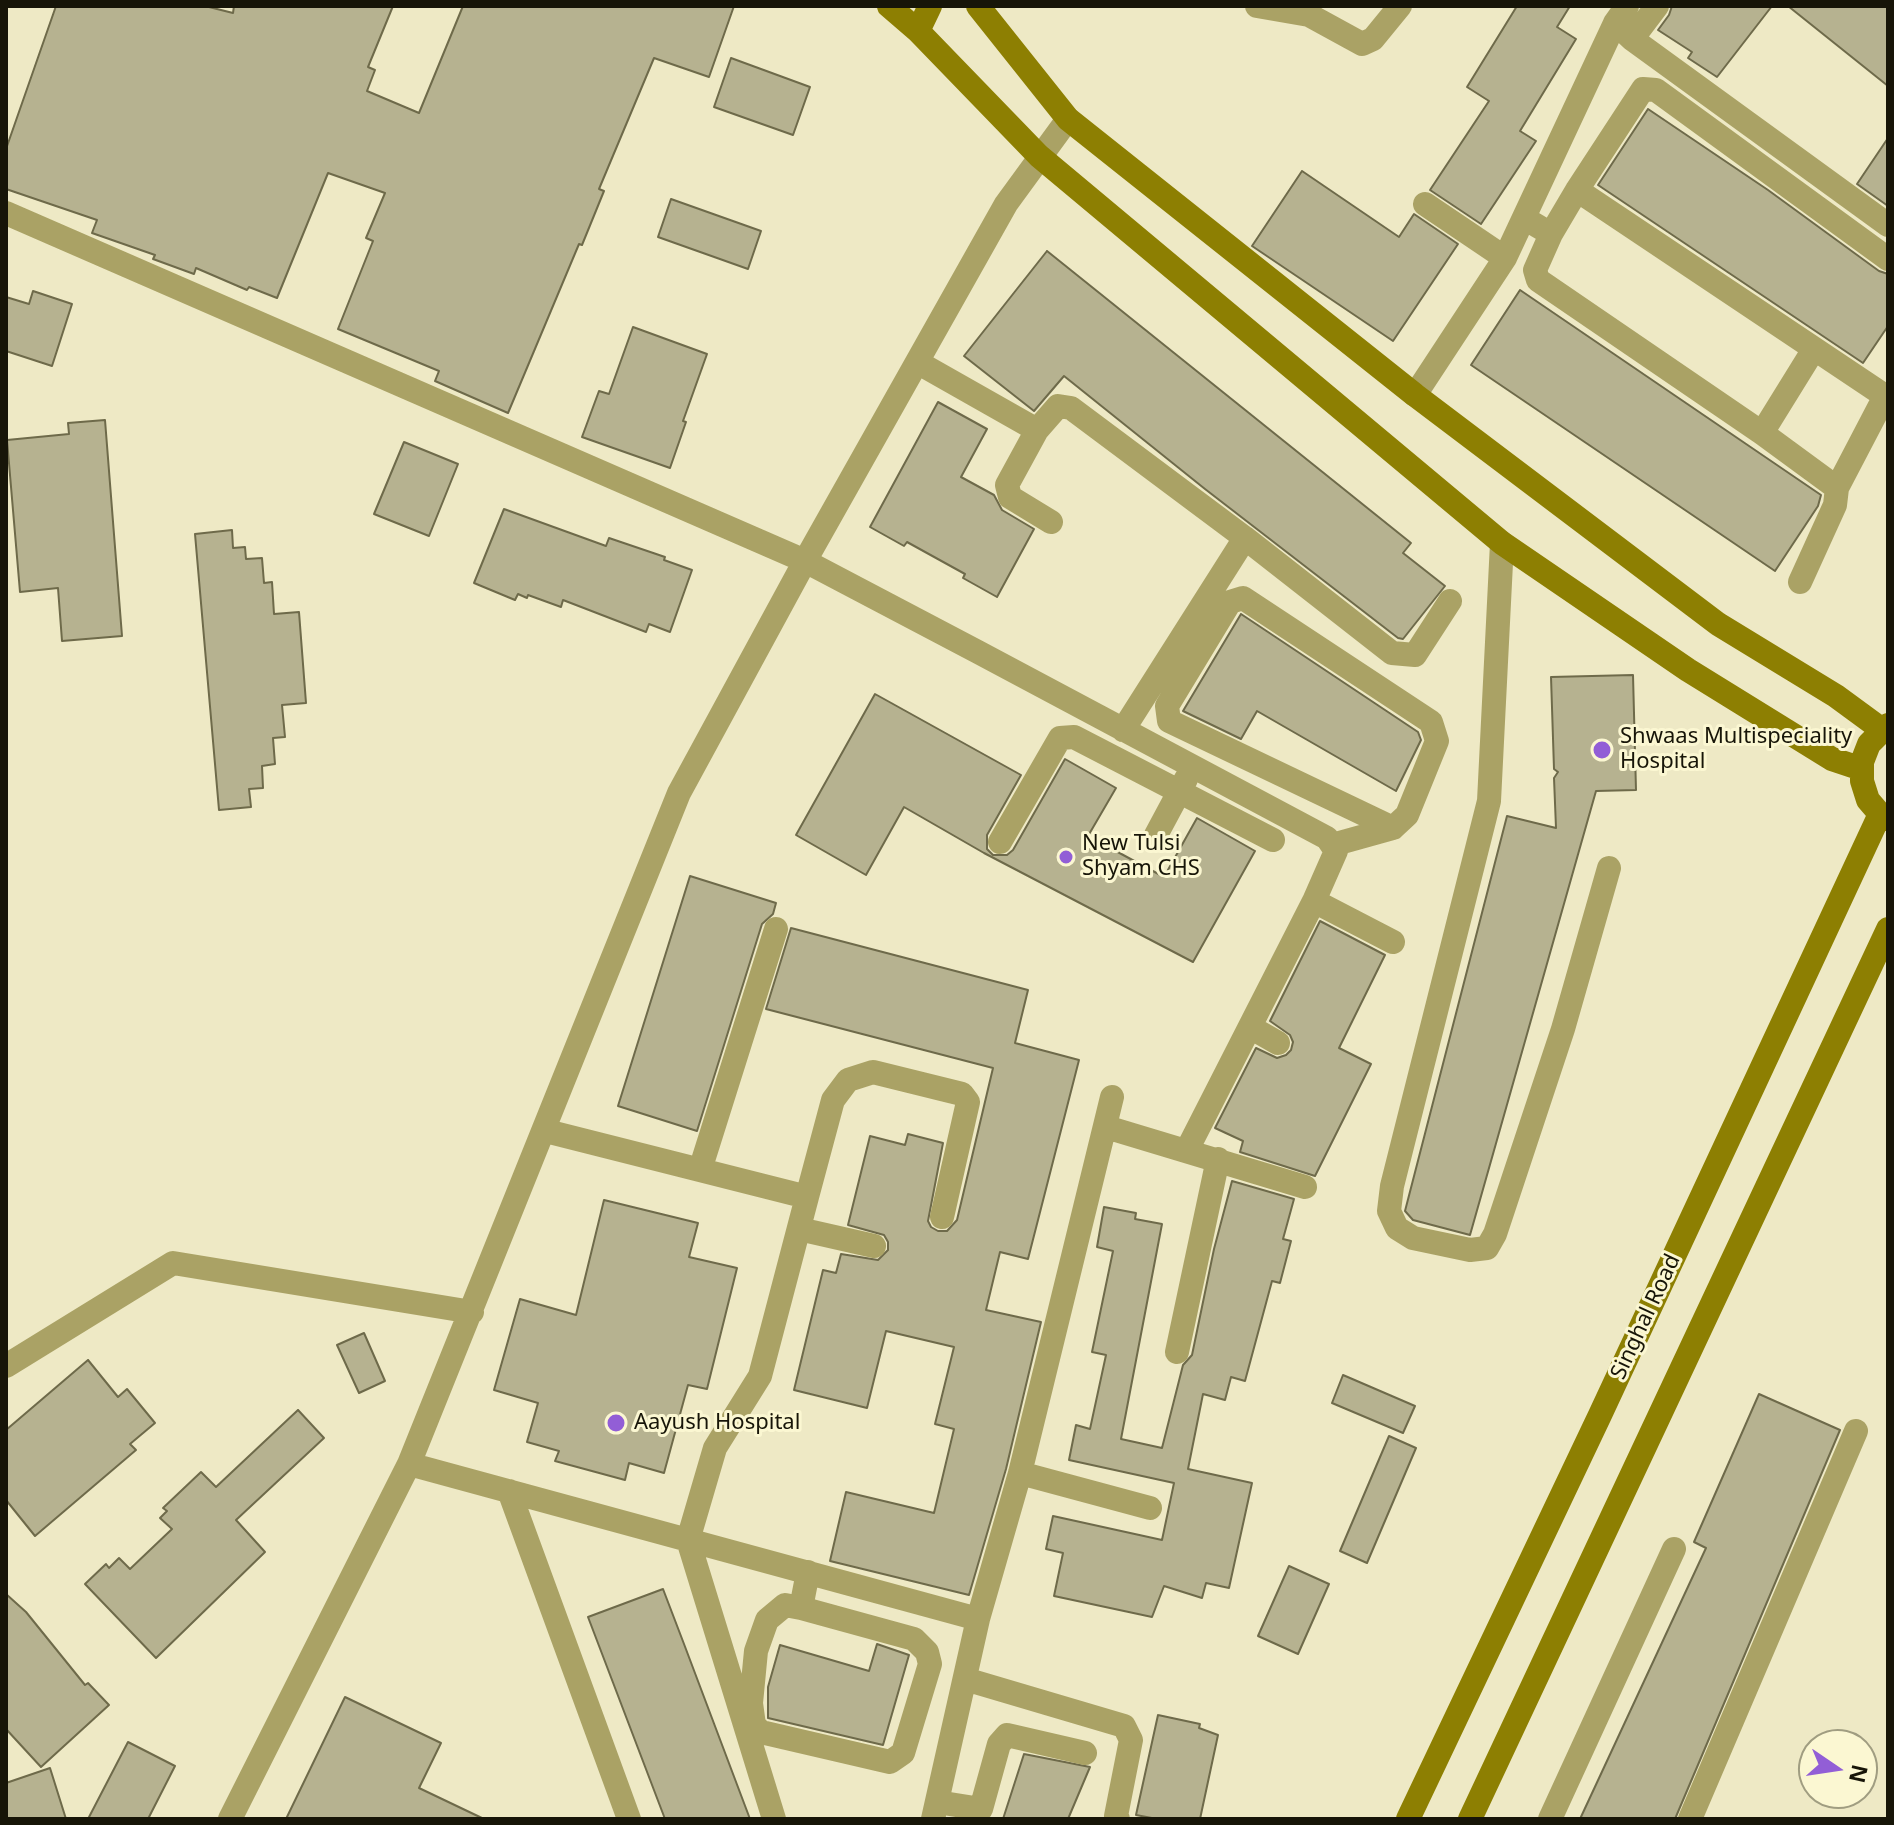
<!DOCTYPE html>
<html>
<head>
<meta charset="utf-8">
<style>
	body { margin:0 }
	#map { position:relative; width:1894px; height:1825px; overflow:hidden; background:#eee9c5; font-family:"Noto Sans",sans-serif }
	canvas { display:block }
	.frame { position:absolute; inset:0; border:8px solid #171508; pointer-events:none }
	.north { position:absolute; left:1798px; top:1729px; width:80px; height:80px; box-sizing:border-box; background:#fbf7d2; border:2px solid #a09d81; border-radius:50%; rotate:103deg; font-size:22px; font-weight:700; line-height:32px; text-align:center; color:#171508 }
	.north::after { content:''; display:block; margin:auto; width:28px; height:36px; background:#925ed6; clip-path:polygon(50% 0,100% 100%,50% 72%,0 100%) }
</style>
</head>
<body>
<div id="map">
<canvas width="1894" height="1825"></canvas>
<div class="frame"></div>
<div class="north">N</div>
</div>
<script>
const ctx = document.querySelector('canvas').getContext('2d');
ctx.lineJoin = 'round';
function paint(path, color) {
  ctx.fillStyle = color;
  ctx.fill(path, 'evenodd');
}
function toPath(rows) {
  const path = new Path2D();
  for (const r of rows) {
    path.moveTo(r[0], r[1]);
    for (let i = 2; i < r.length; i += 2) path.lineTo(r[i], r[i + 1]);
  }
  return path;
}
function stroke(path, color, width, dash) {
  ctx.strokeStyle = color;
  ctx.lineWidth = width;
  ctx.lineCap = dash ? 'butt' : 'round';
  ctx.setLineDash(dash || []);
  ctx.stroke(path);
}
function write(font, color, halo, rows, align = 'center') {
  ctx.font = font + ' "Noto Sans",sans-serif';
  ctx.lineWidth = 6;
  ctx.setLineDash([]);
  ctx.textBaseline = 'middle';
  ctx.strokeStyle = halo;
  ctx.fillStyle = color;
  for (const [text, x, y, turn = 0] of rows) {
    ctx.save();
    ctx.translate(x, y);
    ctx.rotate((+turn || 0) * Math.PI / 180);
    ctx.textAlign = isNaN(turn) ? turn : align;
    if (halo) ctx.strokeText(text, 0, 0);
    ctx.fillText(text, 0, 0);
    ctx.restore();
  }
}
const building = toPath([
	[56,6,205,6,233,13,234,6,393,6,368,67,375,70,367,91,419,113,463,6,734,6,709,77,654,58,599,189,604,191,582,245,579,244,508,413,435,381,439,371,338,329,373,241,366,238,385,193,328,173,277,298,249,287,247,290,196,268,194,274,153,259,155,255,92,233,97,220,6,189,6,149,56,6],
	[1517,6,1570,6,1557,27,1576,39,1520,131,1536,141,1481,224,1430,190,1489,101,1467,87,1517,6],
	[1672,6,1772,6,1717,77,1688,58,1692,52,1658,30,1669,15,1672,6],
	[1788,6,1888,6,1888,86,1788,6],
	[731,58,810,87,793,135,714,107,731,58],
	[1648,109,1768,190,1879,271,1888,274,1888,326,1863,363,1598,185,1648,109],
	[1888,138,1888,206,1857,184,1888,138],
	[1302,171,1399,237,1414,214,1458,244,1393,341,1252,246,1302,171],
	[671,199,761,231,748,269,658,237,671,199],
	[1047,251,1411,543,1403,553,1445,586,1403,639,1398,638,1205,489,1064,376,1034,411,964,356,1047,251],
	[1520,290,1821,495,1818,506,1775,571,1471,365,1520,290],
	[33,291,72,304,52,366,6,351,6,297,29,304,33,291],
	[633,327,707,354,683,421,686,422,670,468,582,437,599,391,609,394,633,327],
	[938,402,987,429,961,477,994,495,1002,510,1034,529,997,597,963,578,965,574,907,542,904,546,870,527,938,402],
	[105,420,122,636,62,641,58,588,20,592,7,440,69,434,68,423,105,420],
	[404,442,458,464,429,536,374,514,404,442],
	[504,509,606,546,609,538,665,557,664,560,692,570,670,632,649,624,646,632,563,600,561,607,528,595,527,598,518,594,515,600,474,583,504,509],
	[232,530,233,548,245,547,246,559,262,558,264,583,272,582,274,614,299,612,306,703,282,705,285,737,273,738,275,764,262,766,263,788,249,789,251,807,219,810,195,534,232,530],
	[1241,614,1418,732,1421,740,1396,791,1257,711,1241,739,1183,711,1241,614],
	[1633,675,1636,790,1596,791,1470,1235,1413,1220,1405,1211,1507,816,1556,828,1554,778,1558,772,1554,769,1551,677,1633,675],
	[875,694,1021,775,987,835,987,849,993,855,1007,855,1013,850,1065,759,1116,788,1088,836,1164,877,1197,818,1255,851,1193,962,984,853,904,807,866,875,796,835,875,694],
	[690,876,776,903,773,914,762,924,697,1131,618,1106,690,876],
	[1320,921,1385,955,1339,1048,1371,1064,1315,1176,1240,1152,1243,1141,1215,1128,1256,1048,1277,1058,1286,1055,1291,1050,1293,1042,1290,1035,1270,1021,1320,921],
	[791,928,1028,990,1015,1043,1079,1060,1028,1259,1000,1252,986,1310,1041,1322,1006,1469,969,1595,830,1561,846,1492,934,1513,954,1429,935,1424,954,1347,886,1331,867,1408,794,1390,823,1270,836,1273,841,1254,878,1260,888,1250,888,1242,884,1235,848,1225,870,1136,905,1145,908,1134,943,1143,928,1221,931,1227,938,1231,947,1231,957,1220,993,1068,766,1009,791,928],
	[1232,1181,1294,1199,1283,1239,1291,1241,1280,1283,1272,1281,1245,1381,1231,1377,1225,1400,1203,1394,1188,1469,1252,1483,1229,1588,1206,1583,1202,1598,1164,1586,1152,1617,1054,1596,1063,1553,1046,1549,1053,1516,1162,1540,1174,1483,1069,1460,1076,1425,1090,1429,1106,1355,1092,1352,1113,1251,1097,1247,1104,1207,1136,1213,1135,1219,1162,1224,1121,1439,1162,1448,1183,1365,1192,1355,1214,1249,1232,1181],
	[604,1200,698,1223,689,1257,737,1268,707,1389,688,1385,664,1473,629,1463,625,1480,555,1461,559,1451,527,1442,538,1403,494,1390,520,1299,576,1315,604,1200],
	[364,1333,385,1381,359,1393,337,1345,364,1333],
	[88,1360,118,1397,127,1389,155,1423,130,1444,136,1450,35,1536,6,1500,6,1430,88,1360],
	[1343,1375,1415,1406,1403,1433,1332,1403,1343,1375],
	[1759,1394,1840,1430,1675,1819,1580,1819,1706,1548,1694,1542,1759,1394],
	[298,1410,324,1438,236,1520,265,1552,156,1658,85,1584,106,1564,109,1568,119,1558,130,1569,172,1529,160,1518,167,1511,163,1508,201,1472,216,1487,298,1410],
	[1389,1436,1416,1448,1367,1563,1340,1551,1389,1436],
	[1289,1566,1329,1584,1298,1654,1258,1636,1289,1566],
	[663,1589,684,1644,750,1819,665,1819,588,1617,663,1589],
	[6,1594,26,1612,85,1685,88,1683,109,1705,41,1767,6,1729,6,1594],
	[877,1644,909,1655,883,1745,768,1718,768,1687,780,1645,869,1671,877,1644],
	[345,1697,441,1743,419,1788,484,1819,286,1819,345,1697],
	[1158,1715,1200,1724,1199,1728,1218,1735,1200,1819,1157,1819,1136,1815,1158,1715],
	[128,1742,175,1766,148,1819,88,1819,128,1742],
	[1024,1754,1090,1767,1068,1819,1003,1819,1024,1754],
	[50,1768,66,1819,6,1819,6,1783,50,1768]
]);
paint(building, '#b6b290');
stroke(building, '#6e6a4a', 2);
stroke(toPath([
	[1257,6,1309,15,1362,44,1373,39,1400,6],
	[1615,23,1632,39,1888,225],
	[1632,39,1657,6],
	[1577,190,1643,89,1656,90,1888,259],
	[1425,204,1505,258],
	[6,213,805,561,978,652,1327,838,1336,851,1314,901],
	[1524,218,1551,234,1535,270,1538,280,1762,433,1837,488,1885,396,1577,190,1551,234],
	[917,362,1037,430],
	[1415,395,1505,258,1615,23,1627,6],
	[1762,433,1814,349],
	[1051,522,1010,497,1007,485,1037,430,1058,406,1071,408,1245,538],
	[1502,543,1489,801,1392,1186,1389,1211,1397,1228,1413,1238,1470,1250,1487,1248,1495,1234,1563,1029,1609,868],
	[1800,582,1835,505,1837,488],
	[1123,730,1245,538,1392,653,1415,655,1450,601],
	[1156,835,1186,779],
	[1000,842,1060,738,1074,737,1273,840],
	[1332,845,1393,828,1407,815,1437,741,1431,722,1243,598,1230,602,1167,706,1169,721,1393,828],
	[1250,1027,1278,1043],
	[1106,1127,1305,1187],
	[546,1131,807,1197,760,1376,715,1448,688,1540,774,1819],
	[1187,1150,1314,901,1393,942],
	[700,1170,776,929],
	[807,1197,833,1100,848,1080,873,1072,962,1094,968,1102,942,1217],
	[799,1229,874,1246],
	[1177,1352,1218,1159],
	[6,1366,173,1263,472,1312],
	[409,1464,978,1619,933,1819],
	[1020,1473,1150,1508],
	[509,1491,629,1819],
	[801,1608,914,1639,927,1652,930,1664,903,1753,890,1762,761,1732,754,1725,751,1703,756,1651,767,1620,785,1605,801,1608,808,1572],
	[978,1619,1020,1473,1112,1097],
	[965,1679,1124,1726,1131,1740,1116,1816,1118,1819],
	[937,1802,981,1809,999,1744,1007,1735,1085,1753],
	[230,1819,409,1464,679,793,805,561,1006,204,1068,119],
	[1550,1819,1674,1549],
	[1690,1819,1856,1431]
]), '#aaa265', 24);
stroke(toPath([
	[889,6,918,31,1039,156,1502,543,1688,670,1832,759,1862,769],
	[978,6,1068,119,1415,395,1718,624,1836,696,1881,729],
	[918,31,930,6],
	[1888,725,1869,744,1862,762,1862,781,1868,800,1880,814,1888,819],
	[1408,1819,1600,1415,1880,814],
	[1470,1819,1888,929]
]), '#8d7f02', 24);
for (const [x, y, r, color] of [
	[1602,750,10,"#925ed6"],
	[1066,857,8,"#925ed6"],
	[616,1423,10,"#925ed6"]
]) {
  const dot = new Path2D();
  dot.arc(x, y, r, 0, 2 * Math.PI);
  ctx.fillStyle = color;
  ctx.fill(dot);
  stroke(dot, '#fbf7d2', 3);
}
write('22px', '#171508', '#fbf7d2', [
	["Shwaas Multispeciality",1620,737],
	["Hospital",1620,762],
	["New Tulsi",1082,844],
	["Shyam CHS",1082,869],
	["Aayush Hospital",634,1423]
], 'left');
write('22px', '#171508', '#fbf7d2', [
	["Singhal Road",1646,1317,-65]
]);
</script>
</body>
</html>
